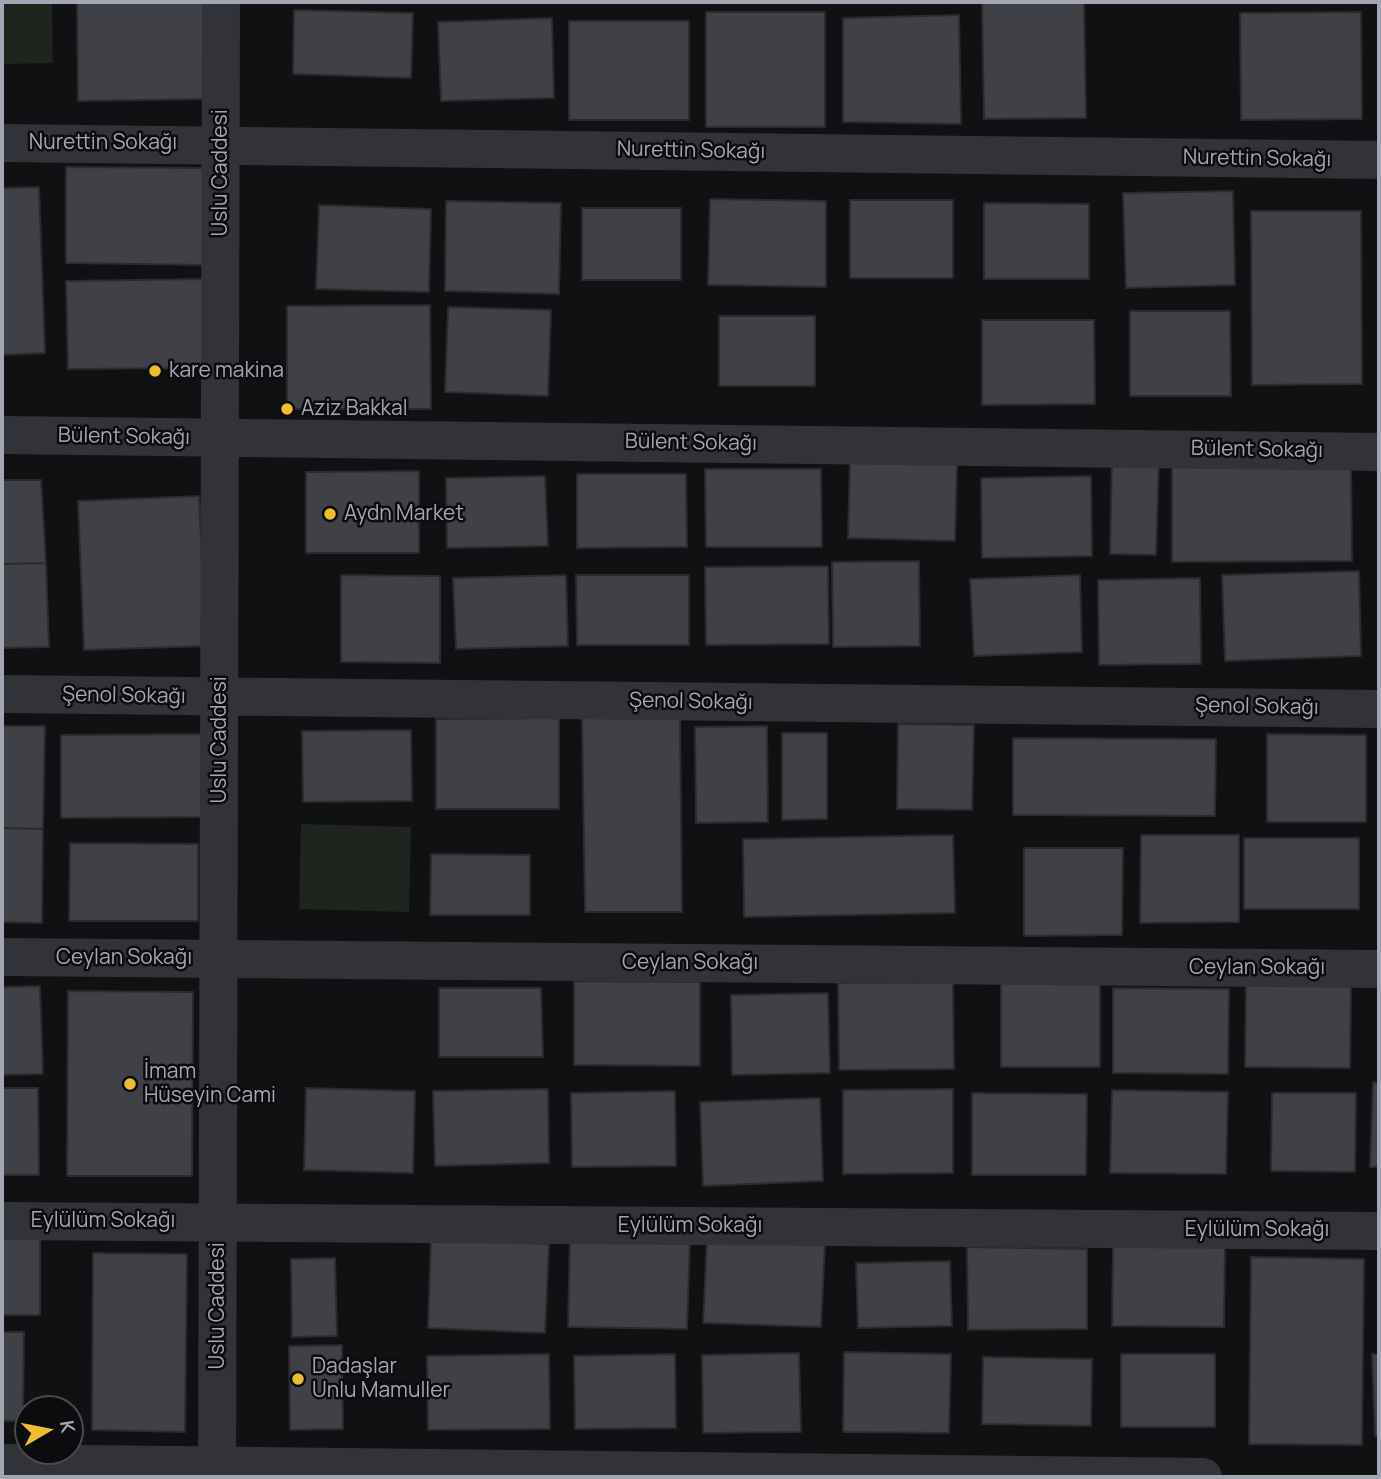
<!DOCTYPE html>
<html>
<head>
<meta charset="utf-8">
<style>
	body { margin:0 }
	#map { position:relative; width:1381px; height:1479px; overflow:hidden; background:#111113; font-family:Manrope,sans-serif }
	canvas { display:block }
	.frame { position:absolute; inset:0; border:4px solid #a3a6b3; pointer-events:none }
	.north { position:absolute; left:14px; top:1395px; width:70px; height:70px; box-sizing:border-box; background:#0c0c0e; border:2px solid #484a50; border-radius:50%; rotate:80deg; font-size:19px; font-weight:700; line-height:28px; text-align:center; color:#a3a6b3 }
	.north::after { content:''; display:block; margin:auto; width:24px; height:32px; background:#efbe2c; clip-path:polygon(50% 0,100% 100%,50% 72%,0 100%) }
</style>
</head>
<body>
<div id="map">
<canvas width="1381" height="1479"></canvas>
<div class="frame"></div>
<div class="north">K</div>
</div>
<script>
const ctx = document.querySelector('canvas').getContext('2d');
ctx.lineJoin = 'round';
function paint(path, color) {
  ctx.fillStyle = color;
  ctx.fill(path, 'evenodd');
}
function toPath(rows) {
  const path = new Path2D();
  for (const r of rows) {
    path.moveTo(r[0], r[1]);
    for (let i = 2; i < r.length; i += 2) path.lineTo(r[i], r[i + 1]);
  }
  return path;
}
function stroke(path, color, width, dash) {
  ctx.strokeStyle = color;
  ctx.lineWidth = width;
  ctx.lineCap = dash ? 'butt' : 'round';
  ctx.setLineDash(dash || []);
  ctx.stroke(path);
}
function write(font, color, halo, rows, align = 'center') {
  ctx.font = font + ' Manrope,sans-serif';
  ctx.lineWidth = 5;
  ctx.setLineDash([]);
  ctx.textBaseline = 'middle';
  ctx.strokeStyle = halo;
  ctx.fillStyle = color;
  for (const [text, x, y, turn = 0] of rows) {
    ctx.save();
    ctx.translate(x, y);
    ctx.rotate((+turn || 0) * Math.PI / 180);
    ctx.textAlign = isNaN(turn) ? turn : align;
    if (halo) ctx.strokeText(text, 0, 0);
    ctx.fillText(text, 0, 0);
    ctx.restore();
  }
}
paint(toPath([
	[2,2,52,2,53,63,2,64],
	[301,824,411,827,409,912,299,909]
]), '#1e251f');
const building = toPath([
	[77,2,208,2,209,99,78,101,77,2],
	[982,2,1084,2,1086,118,984,119,982,2],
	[294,10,413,13,411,78,293,74,294,10],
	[706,12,825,12,825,127,706,127,706,12],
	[1361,12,1362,119,1241,120,1240,13,1361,12],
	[959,15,961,124,843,122,843,18,959,15],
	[552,18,554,98,441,101,438,22,552,18],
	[569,21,689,21,689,120,569,120,569,21],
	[66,167,205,168,204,265,66,263,66,167],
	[39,187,45,353,2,355,2,188,39,187],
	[1233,191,1235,285,1126,288,1123,193,1233,191],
	[710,199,826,201,826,287,708,285,710,199],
	[850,200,953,200,953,278,850,278,850,200],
	[446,201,561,203,559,294,445,291,446,201],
	[984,203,1089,204,1089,279,984,279,984,203],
	[319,205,431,209,429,292,316,289,319,205],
	[582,208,681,208,681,280,582,280,582,208],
	[1251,211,1361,211,1362,384,1252,385,1251,211],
	[203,279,204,368,68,369,66,281,203,279],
	[430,305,431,409,287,409,287,306,430,305],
	[448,307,551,310,548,396,445,392,448,307],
	[1130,311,1230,311,1231,396,1130,396,1130,311],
	[719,316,815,316,815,386,719,386,719,316],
	[982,320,1094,320,1095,404,982,405,982,320],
	[1112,456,1159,457,1156,555,1110,554,1112,456],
	[850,459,957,462,955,541,848,538,850,459],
	[1351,461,1352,561,1172,562,1172,463,1351,461],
	[705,469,821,469,822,547,706,547,705,469],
	[419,471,419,553,306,553,306,472,419,471],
	[577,474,686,474,687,547,577,548,577,474],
	[545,476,548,546,447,548,446,478,545,476],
	[1091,476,1092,556,982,558,981,478,1091,476],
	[2,480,41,480,46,563,2,564,2,480],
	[199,496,206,646,84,650,78,501,199,496],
	[919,561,920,646,833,647,832,562,919,561],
	[46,563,49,647,2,648,2,564,46,563],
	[828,566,829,644,706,645,705,567,828,566],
	[1359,571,1361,656,1225,661,1222,575,1359,571],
	[341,575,440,576,440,663,341,662,341,575],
	[566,575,568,646,456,649,453,578,566,575],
	[576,575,689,575,689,645,577,645,576,575],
	[1080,575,1082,652,974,656,970,579,1080,575],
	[1200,578,1201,664,1099,665,1098,580,1200,578],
	[582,717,680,718,682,912,585,912,582,717],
	[559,718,559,809,436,809,436,719,559,718],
	[898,724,974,725,972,810,897,809,898,724],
	[2,726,45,726,43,829,2,828,2,726],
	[767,726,768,822,696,823,695,727,767,726],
	[411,730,412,801,303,802,302,731,411,730],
	[782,733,827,733,827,819,782,820,782,733],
	[204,734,205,817,61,818,61,735,204,734],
	[1267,734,1366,735,1366,822,1267,822,1267,734],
	[1013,738,1216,739,1215,816,1013,815,1013,738],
	[2,828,43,829,42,923,2,922,2,828],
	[953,835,955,913,744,917,743,839,953,835],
	[1141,835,1239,835,1239,922,1140,923,1141,835],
	[1244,838,1359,838,1359,909,1244,909,1244,838],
	[70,843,198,844,198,921,69,921,70,843],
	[1024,848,1123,848,1122,935,1024,936,1024,848],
	[431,854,530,855,530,915,430,915,431,854],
	[1001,979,1100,980,1100,1067,1001,1067,1001,979],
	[574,981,700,982,700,1066,574,1065,574,981],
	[953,982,954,1069,839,1070,838,983,953,982],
	[1246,984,1351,985,1350,1068,1245,1067,1246,984],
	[40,986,43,1074,2,1075,2,987,40,986],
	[439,988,541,988,543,1057,439,1057,439,988],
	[1113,988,1229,989,1228,1074,1113,1073,1113,988],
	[68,991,193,992,192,1176,67,1176,68,991],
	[828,993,830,1073,732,1075,731,995,828,993],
	[1373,1082,1379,1083,1379,1167,1370,1167,1373,1082],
	[2,1088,38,1088,39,1175,2,1175,2,1088],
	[306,1088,415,1091,413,1173,304,1170,306,1088],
	[548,1089,549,1163,435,1166,433,1091,548,1089],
	[953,1089,953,1173,843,1174,843,1090,953,1089],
	[1112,1090,1228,1092,1226,1174,1110,1173,1112,1090],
	[675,1091,676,1166,572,1167,571,1093,675,1091],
	[972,1093,1087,1094,1086,1175,972,1175,972,1093],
	[1272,1093,1356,1093,1355,1172,1271,1171,1272,1093],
	[820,1098,823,1181,703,1186,700,1102,820,1098],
	[2,1235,40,1235,40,1315,2,1315,2,1235],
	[570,1235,690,1238,687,1329,568,1327,570,1235],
	[431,1239,549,1244,545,1333,428,1328,431,1239],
	[707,1239,825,1244,821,1327,703,1323,707,1239],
	[1113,1243,1225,1245,1224,1327,1112,1326,1113,1243],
	[967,1247,1087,1249,1087,1329,968,1330,967,1247],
	[93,1253,187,1254,185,1432,92,1430,93,1253],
	[1251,1257,1364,1259,1362,1445,1249,1444,1251,1257],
	[335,1258,337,1336,292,1337,291,1259,335,1258],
	[950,1261,952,1326,858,1328,856,1263,950,1261],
	[2,1332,24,1332,23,1421,2,1421,2,1332],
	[342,1345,343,1429,290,1430,289,1346,342,1345],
	[844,1352,951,1354,949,1433,843,1432,844,1352],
	[799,1353,801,1432,703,1433,702,1355,799,1353],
	[549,1354,550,1429,428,1430,427,1356,549,1354],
	[675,1354,676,1428,575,1429,574,1356,675,1354],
	[1121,1354,1215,1354,1215,1427,1121,1427,1121,1354],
	[1372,1354,1379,1354,1379,1436,1375,1436,1372,1354],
	[983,1357,1092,1359,1091,1426,982,1424,983,1357]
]);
paint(building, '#404146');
stroke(building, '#2b2b2f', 2);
stroke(toPath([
	[2,143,1379,160],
	[2,435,1379,452],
	[2,694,1379,709],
	[2,957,1379,969],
	[2,1221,1379,1231],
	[2,1463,1203,1477],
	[217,1477,221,2]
]), '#323338', 38);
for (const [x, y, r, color] of [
	[155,371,7,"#efbe2c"],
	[287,409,7,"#efbe2c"],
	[330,514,7,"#efbe2c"],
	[130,1084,7,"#efbe2c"],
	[298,1379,7,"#efbe2c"]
]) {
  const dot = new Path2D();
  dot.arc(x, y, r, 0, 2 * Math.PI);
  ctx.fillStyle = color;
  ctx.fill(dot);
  stroke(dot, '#0c0c0e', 2.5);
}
write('21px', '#a3a6b3', '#0c0c0e', [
	["Nurettin Sokağı",103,143],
	["Nurettin Sokağı",691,151,1],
	["Nurettin Sokağı",1257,159,1],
	["Uslu Caddesi",221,173,-90],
	["Bülent Sokağı",124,437,1],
	["Bülent Sokağı",691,443,1],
	["Bülent Sokağı",1257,450,1],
	["Şenol Sokağı",124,696,1],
	["Şenol Sokağı",691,702,1],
	["Şenol Sokağı",1257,707,1],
	["Uslu Caddesi",220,740,-90],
	["Ceylan Sokağı",124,958],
	["Ceylan Sokağı",690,963],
	["Ceylan Sokağı",1257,968],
	["Eylülüm Sokağı",103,1221],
	["Eylülüm Sokağı",690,1226],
	["Eylülüm Sokağı",1257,1230],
	["Uslu Caddesi",218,1306,-90]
]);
write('21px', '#a3a6b3', '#0c0c0e', [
	["kare makina",169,371],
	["Aziz Bakkal",301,409],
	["Aydn Market",344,514],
	["İmam",144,1072],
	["Hüseyin Cami",144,1096],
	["Dadaşlar",312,1367],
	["Unlu Mamuller",312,1391]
], 'left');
</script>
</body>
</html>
